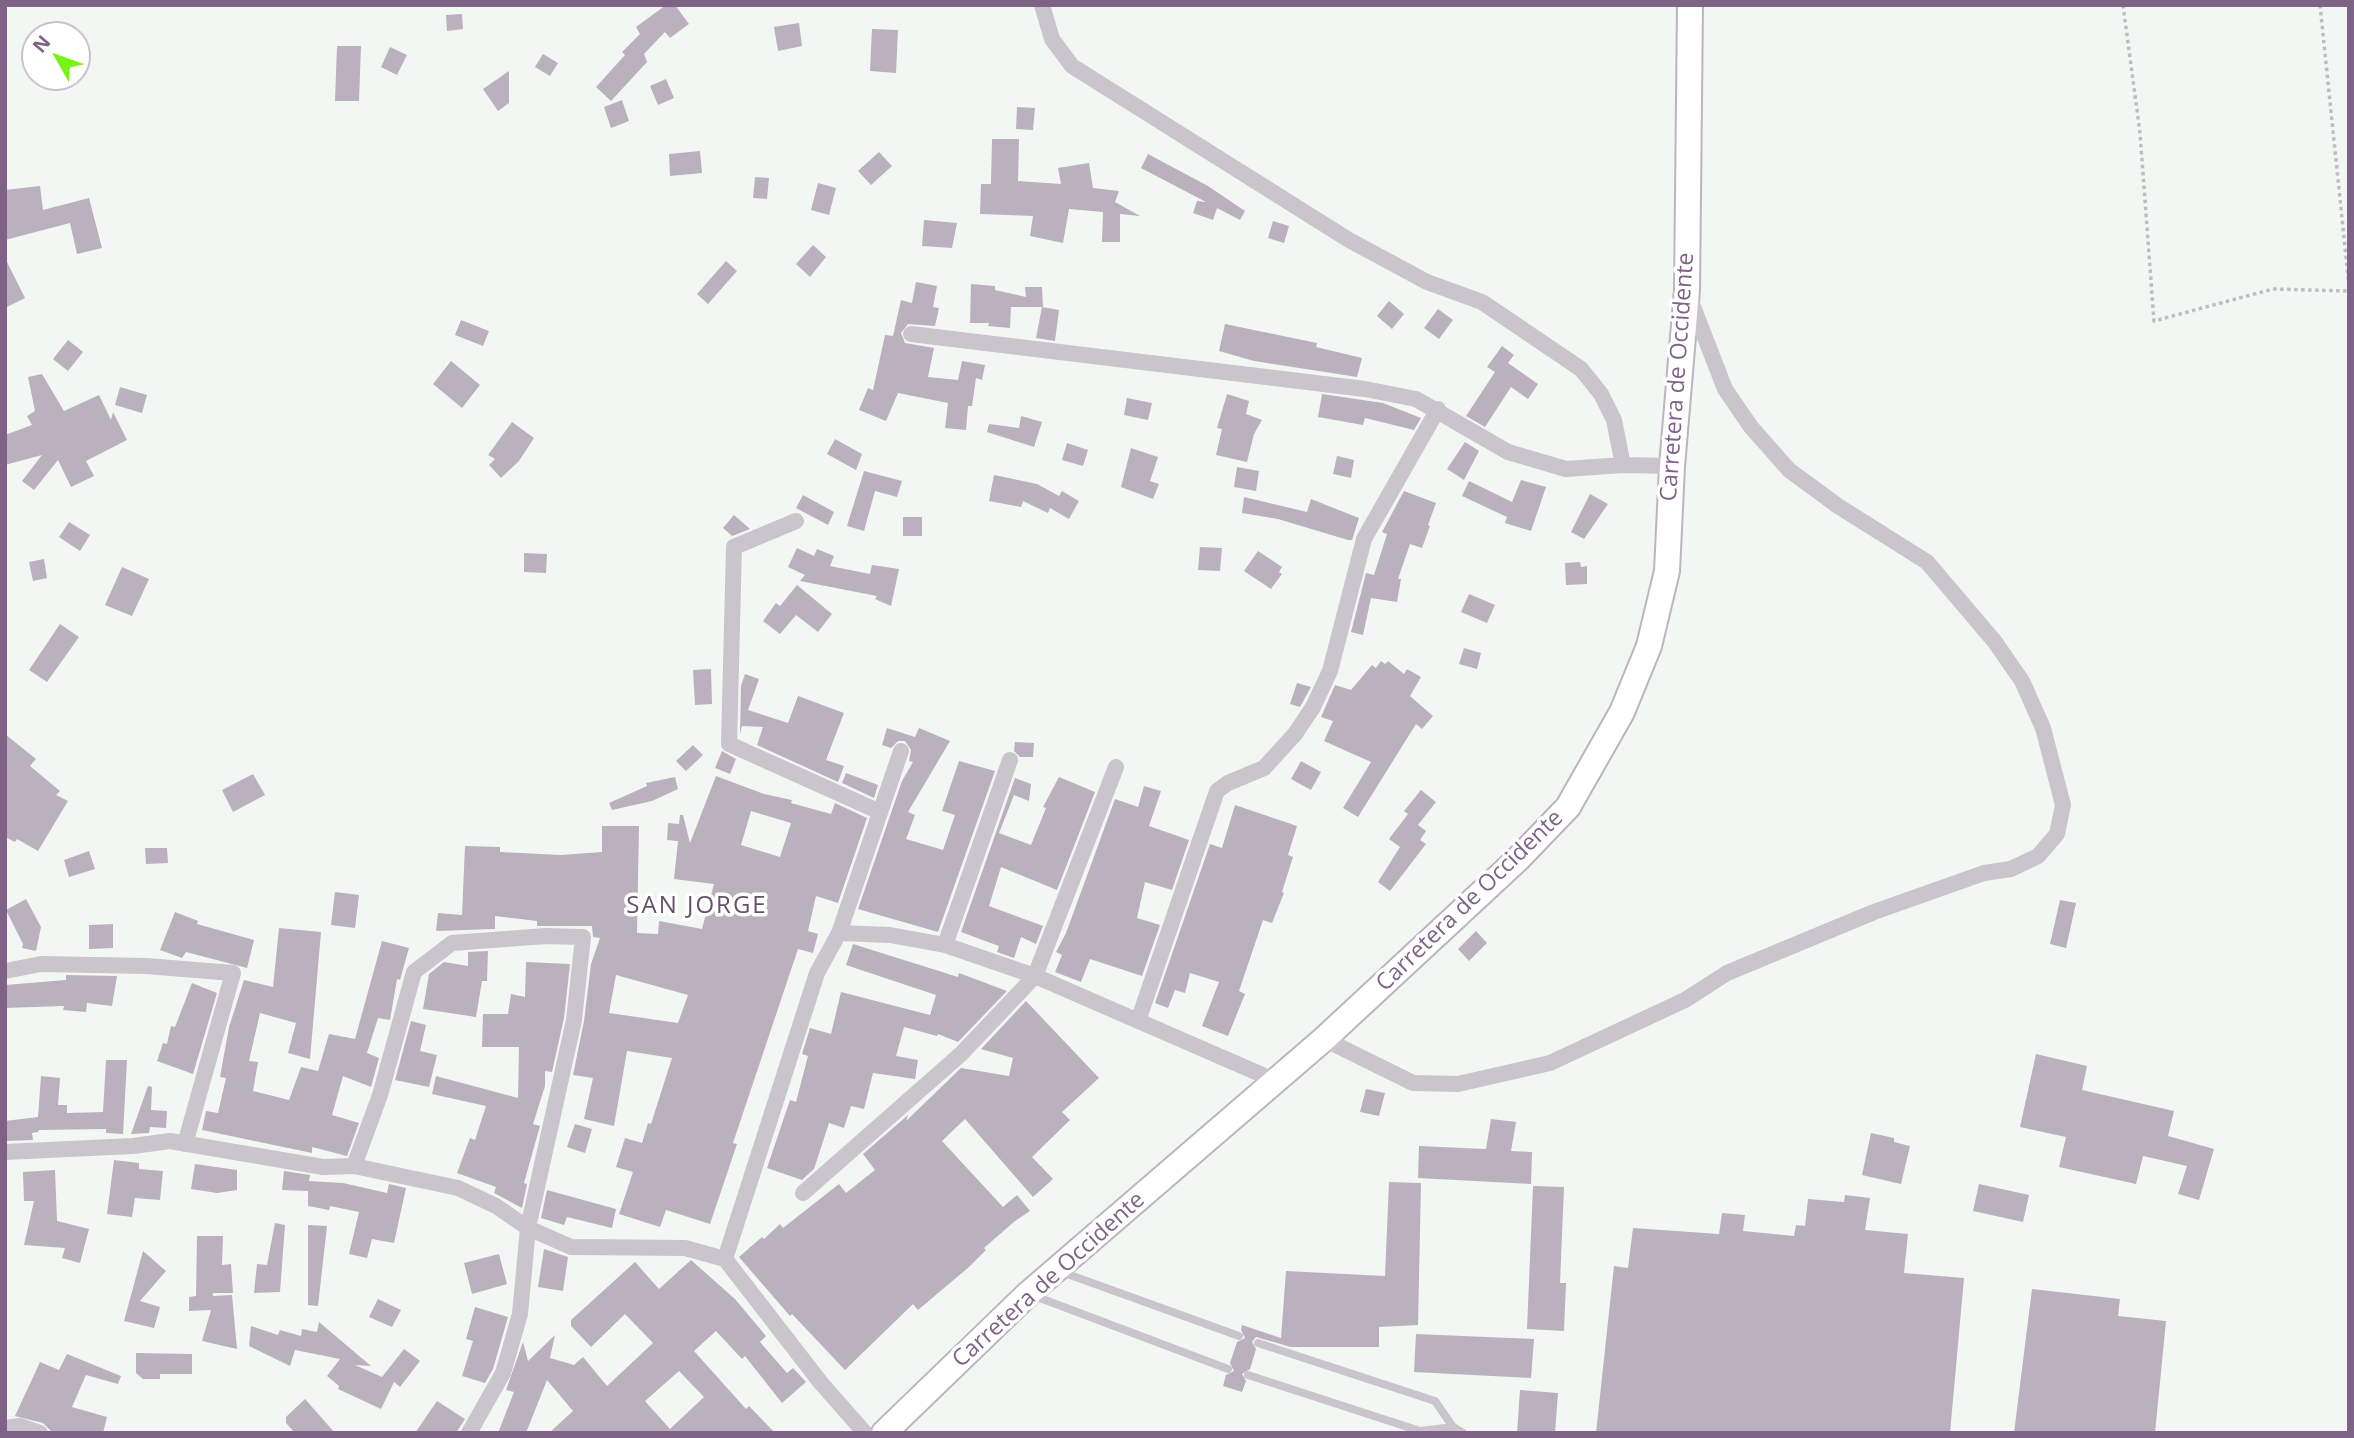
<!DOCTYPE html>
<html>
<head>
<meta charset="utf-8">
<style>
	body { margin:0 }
	#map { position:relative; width:2354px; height:1438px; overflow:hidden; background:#f3f7f4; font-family:"Open Sans",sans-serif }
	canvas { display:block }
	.frame { position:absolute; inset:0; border:7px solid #7f6387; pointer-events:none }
	.north { position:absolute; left:21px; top:21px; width:70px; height:70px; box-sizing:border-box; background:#fff; border:2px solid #ccc1cf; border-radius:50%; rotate:310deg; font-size:19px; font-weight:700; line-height:28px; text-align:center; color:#7f6387 }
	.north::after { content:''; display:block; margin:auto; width:24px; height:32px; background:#76f416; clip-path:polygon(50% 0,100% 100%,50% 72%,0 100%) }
</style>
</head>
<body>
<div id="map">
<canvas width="2354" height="1438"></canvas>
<div class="frame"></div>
<div class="north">N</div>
</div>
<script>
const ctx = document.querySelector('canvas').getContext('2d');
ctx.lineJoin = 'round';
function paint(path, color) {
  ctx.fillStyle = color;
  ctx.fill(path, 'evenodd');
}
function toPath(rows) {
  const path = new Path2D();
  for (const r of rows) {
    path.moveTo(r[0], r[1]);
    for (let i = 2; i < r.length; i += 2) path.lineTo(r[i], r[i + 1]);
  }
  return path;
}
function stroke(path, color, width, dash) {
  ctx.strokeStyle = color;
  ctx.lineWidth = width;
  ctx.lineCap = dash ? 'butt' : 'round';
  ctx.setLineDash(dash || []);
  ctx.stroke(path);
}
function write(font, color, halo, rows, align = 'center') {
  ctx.font = font + ' "Open Sans",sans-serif';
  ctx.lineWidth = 7;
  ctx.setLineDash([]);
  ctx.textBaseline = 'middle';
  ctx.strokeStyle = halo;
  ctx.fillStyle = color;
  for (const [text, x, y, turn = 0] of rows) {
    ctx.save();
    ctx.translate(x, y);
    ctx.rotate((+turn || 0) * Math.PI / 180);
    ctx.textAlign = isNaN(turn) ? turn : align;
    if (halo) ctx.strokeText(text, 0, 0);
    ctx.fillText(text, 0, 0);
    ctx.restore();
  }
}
paint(toPath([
	[666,5,675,5,689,24,670,38,665,32,644,54,647,62,611,101,596,87,625,55,622,52,640,34,636,27],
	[462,14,463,29,447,31,446,15],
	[799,23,802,46,778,51,774,27],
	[872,29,898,30,896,73,870,71],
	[337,46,361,46,359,101,335,101],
	[390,47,407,55,397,75,381,67],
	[543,54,558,63,550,76,535,67],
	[509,71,509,103,498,111,483,89],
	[666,79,674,98,658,105,650,86],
	[622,100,629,121,611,128,604,107],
	[1017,107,1035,108,1033,130,1016,129],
	[992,139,1019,139,1018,181,1061,184,1058,168,1089,163,1093,188,1119,191,1115,202,1140,216,1120,214,1120,242,1102,242,1103,212,1069,209,1063,243,1030,236,1033,216,980,214,981,184,991,184],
	[700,151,702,173,670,176,669,154],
	[879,152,892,166,871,185,858,171],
	[1148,154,1208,186,1245,211,1240,220,1217,208,1213,220,1193,213,1197,201,1206,202,1141,168],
	[755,177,769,178,767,199,753,198],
	[818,183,836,188,829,215,811,210],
	[40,186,43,210,89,198,102,248,77,254,70,223,5,240,5,190],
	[924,220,957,223,952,248,922,246],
	[1273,221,1289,226,1284,243,1268,238],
	[813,245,826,257,810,277,796,264],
	[5,258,25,298,5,308],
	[726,261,737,271,708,304,697,294],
	[916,282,937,286,933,307,939,308,935,326,908,324,901,333,905,343,934,348,928,377,958,380,962,361,985,365,982,380,976,378,972,406,968,406,966,430,945,428,948,403,898,393,886,421,859,410,868,388,873,390,885,335,893,336,901,300,912,303],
	[971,284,995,286,995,290,1026,297,1025,287,1042,287,1043,307,1011,307,1010,328,988,326,989,323,970,323],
	[1389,301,1404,314,1392,329,1377,316],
	[1042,307,1059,310,1055,341,1036,338],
	[1438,309,1453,320,1439,339,1424,328],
	[461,320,489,331,483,346,455,335],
	[1225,324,1317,343,1316,347,1362,358,1357,377,1254,361,1219,351],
	[68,340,83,352,68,371,53,359],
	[1502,346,1514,355,1508,363,1538,384,1528,399,1511,387,1485,427,1466,416,1495,372,1487,367],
	[451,361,480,385,462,408,433,384],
	[42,374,64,411,99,395,111,420,113,412,127,440,86,461,94,476,71,487,58,460,34,490,22,481,42,455,5,465,5,435,32,425,27,416,35,411,28,377],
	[120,387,147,395,142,413,115,405],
	[1227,394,1249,401,1246,414,1262,420,1254,434,1247,462,1216,455,1222,429,1217,428],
	[1322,394,1383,403,1421,418,1414,430,1365,418,1363,425,1318,417],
	[1127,398,1152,403,1148,420,1124,415],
	[1021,416,1042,422,1034,447,987,432,989,424,1019,428],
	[512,422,534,438,519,461,501,478,489,465,495,459,488,455],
	[835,439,862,454,856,470,827,454],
	[1465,442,1479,451,1464,480,1447,469],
	[1067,443,1088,450,1083,466,1062,460],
	[1131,448,1158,457,1150,481,1159,484,1153,499,1121,487],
	[1337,456,1354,460,1351,478,1333,474],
	[1237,467,1259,471,1256,491,1234,487],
	[864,471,902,481,897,497,875,491,864,531,847,526],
	[994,475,1037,484,1059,496,1062,491,1079,501,1069,519,1050,508,1048,513,1023,501,1021,507,989,501],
	[1521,480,1546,487,1531,531,1505,523,1507,517,1462,496,1469,481,1512,502],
	[1404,491,1436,503,1428,525,1430,526,1422,548,1410,544,1398,579,1401,579,1397,602,1371,598,1363,635,1351,632,1366,573,1374,575,1387,534,1382,532],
	[1590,494,1608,504,1584,539,1571,532],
	[803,495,834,512,828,525,796,508],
	[1244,497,1307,512,1311,499,1359,518,1352,540,1348,540,1278,519,1242,513],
	[734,515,750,529,732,536,723,528],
	[903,517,922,517,922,536,903,536],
	[69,522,90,535,80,551,59,537],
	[1200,547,1222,548,1220,571,1198,570],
	[797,548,814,556,817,549,834,556,830,566,870,574,872,565,899,569,891,606,875,599,877,596,800,581,805,575,788,567],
	[1258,551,1282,567,1279,572,1282,574,1271,589,1244,571],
	[524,553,547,554,546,573,524,572],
	[44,559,47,578,33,581,29,562],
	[1580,562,1581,567,1587,566,1587,584,1566,585,1565,563],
	[122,567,149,579,132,616,105,605],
	[797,585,832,614,818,632,796,615,780,634,763,621,776,603,780,606],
	[1469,594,1495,605,1487,623,1461,612],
	[60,624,79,637,47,682,29,670],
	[1464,648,1481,653,1477,669,1459,664],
	[1381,661,1385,664,1388,661,1404,674,1407,669,1421,677,1410,696,1433,716,1422,729,1416,724,1358,817,1343,808,1371,762,1324,741,1333,721,1321,717,1335,685,1351,690,1372,665,1376,668],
	[711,669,712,704,695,705,693,670],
	[745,674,759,679,748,710,788,723,798,696,844,713,826,760,844,766,838,782,757,745,763,727,742,726,740,734,741,686],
	[1297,683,1311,687,1300,707,1290,704],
	[887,728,915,737,919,728,950,741,908,812,915,815,906,839,943,850,955,815,942,811,959,761,995,771,938,932,858,909,902,781,913,762,909,761,911,750,905,741,898,741,891,748,882,745],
	[5,734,36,759,30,766,60,791,56,795,68,801,38,851,17,839,15,842,5,837],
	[1015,742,1034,743,1033,757,1020,757,1014,751],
	[693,745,703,755,686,771,676,761],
	[722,751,736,759,730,774,715,768],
	[1301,761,1321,772,1311,790,1291,779],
	[846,773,878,785,874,798,842,783],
	[253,774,265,795,233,812,222,790],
	[716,776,764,794,792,800,791,803,831,814,835,803,867,818,838,903,816,896,808,931,818,934,813,953,798,949,733,1143,737,1144,710,1224,666,1210,660,1227,619,1214,633,1172,616,1167,625,1138,642,1143,648,1123,651,1124,672,1058,627,1051,614,1126,584,1119,593,1078,573,1075,584,1021,591,964,600,938,593,937,592,926,537,926,537,921,495,916,495,929,436,931,438,913,462,915,465,846,500,847,500,852,561,855,602,852,602,826,639,826,637,933,658,934,659,921,702,929,714,884,674,879,678,841,667,840,668,823,679,824,680,815,683,815,690,843],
	[751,811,791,823,780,857,741,845],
	[616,975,688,995,678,1023,609,1013],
	[675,777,678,789,652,801,612,810,609,803,647,786,646,783],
	[1059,777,1095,792,1057,890,1001,867,989,906,1043,926,1036,944,1021,937,1014,958,997,952,999,946,961,932,1015,778,1031,784,1029,801,1014,795,999,833,1031,845,1046,808,1043,807],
	[1144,786,1161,791,1149,826,1189,840,1172,890,1145,882,1137,918,1160,925,1142,976,1090,959,1081,982,1055,972,1062,955,1056,952,1066,933,1115,799,1138,807],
	[1421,790,1436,802,1418,825,1426,831,1420,840,1426,844,1390,891,1378,882,1400,847,1389,839,1408,814,1404,811],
	[1235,805,1297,826,1288,855,1293,857,1282,892,1284,893,1272,923,1263,920,1239,991,1245,994,1228,1036,1202,1026,1219,982,1190,973,1185,993,1175,990,1168,1008,1155,1003,1210,844,1222,848],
	[145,848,167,848,168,863,146,864],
	[89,851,95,869,69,877,64,860],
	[335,892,359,895,355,928,331,925],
	[26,899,41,927,36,951,22,948,23,944,6,910],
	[2060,900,2076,903,2066,948,2050,944],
	[175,912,198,921,197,924,254,940,247,968,186,952,182,958,160,950],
	[113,924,113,948,89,949,89,925],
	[279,928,321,932,310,1059,288,1053,296,1023,260,1013,249,1061,258,1062,253,1091,289,1100,301,1067,318,1071,329,1034,355,1039,382,941,409,948,400,980,397,979,390,1020,378,1018,367,1053,379,1058,371,1087,343,1076,332,1115,359,1123,347,1156,312,1147,312,1153,202,1130,206,1111,218,1113,226,1078,220,1077,229,1027,244,980,273,987],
	[1476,931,1487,943,1469,961,1458,949],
	[853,944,958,977,959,973,1007,991,958,1042,938,1034,937,1036,904,1027,896,1056,918,1060,915,1079,873,1073,864,1109,851,1106,844,1128,829,1123,814,1169,802,1180,767,1168,790,1100,796,1102,808,1056,802,1054,810,1028,831,1034,841,992,930,1015,936,995,846,965],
	[488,951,487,981,482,981,476,1017,423,1009,429,974,444,962,468,966,468,952],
	[526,962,570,964,564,1018,552,1072,545,1071,545,1086,533,1124,540,1126,524,1183,527,1184,522,1208,494,1193,496,1187,457,1173,470,1138,475,1140,486,1106,432,1094,436,1076,518,1098,519,1047,482,1047,483,1014,508,1014,511,994,525,997],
	[66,975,117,976,112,1006,87,1003,86,1012,63,1010,64,1006,5,1008,5,985,66,980],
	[192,983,217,993,193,1074,157,1061,163,1043,167,1044,171,1026,175,1027],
	[1026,1001,1099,1078,1062,1112,1070,1120,1032,1157,1053,1179,1033,1197,965,1119,942,1141,1003,1207,1017,1195,1030,1211,1015,1221,984,1248,986,1250,969,1267,918,1310,913,1304,845,1370,792,1314,790,1316,739,1257,762,1237,764,1239,780,1224,783,1228,839,1184,846,1193,875,1170,863,1154,908,1115,906,1121,961,1068,1009,1076,1013,1058,981,1049],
	[411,1021,426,1025,420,1051,437,1055,429,1087,395,1080],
	[2036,1054,2087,1066,2082,1090,2174,1111,2168,1136,2214,1149,2199,1200,2178,1194,2187,1166,2143,1156,2136,1184,2059,1167,2066,1137,2020,1127],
	[106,1060,127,1060,123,1134,106,1133,106,1129,39,1130,38,1132,32,1133,33,1140,5,1141,5,1121,38,1117,41,1076,60,1078,58,1105,67,1105,67,1113,103,1112],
	[148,1086,152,1087,151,1110,167,1111,166,1128,150,1127,149,1133,131,1134],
	[1366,1089,1385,1093,1379,1116,1360,1112],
	[1491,1119,1516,1122,1511,1151,1532,1152,1531,1184,1418,1178,1419,1146,1486,1149],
	[575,1124,592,1129,585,1153,567,1147],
	[1871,1133,1894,1138,1894,1142,1910,1146,1901,1184,1862,1175],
	[114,1160,139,1163,139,1169,163,1171,160,1200,135,1198,132,1217,107,1214],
	[195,1164,237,1170,237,1190,217,1193,191,1189],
	[55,1170,57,1221,89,1229,80,1263,62,1258,65,1248,24,1245,34,1201,24,1201,23,1172],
	[284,1171,310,1175,309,1181,343,1183,387,1193,389,1184,406,1188,394,1243,372,1239,367,1258,349,1254,359,1212,330,1206,329,1210,308,1206,308,1191,282,1190],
	[1389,1182,1421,1183,1418,1325,1379,1327,1379,1347,1291,1347,1256,1337,1252,1342,1256,1349,1250,1369,1242,1374,1246,1381,1242,1392,1223,1386,1226,1375,1234,1371,1230,1363,1237,1342,1245,1338,1241,1330,1242,1325,1281,1338,1286,1271,1385,1276],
	[1979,1184,2029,1195,2023,1222,1973,1211],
	[1533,1186,1564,1187,1560,1283,1566,1283,1564,1331,1527,1329],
	[547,1190,616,1209,612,1228,567,1217,564,1225,541,1218],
	[1845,1195,1870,1198,1865,1230,1908,1234,1904,1273,1964,1278,1950,1433,1596,1433,1614,1266,1628,1268,1633,1228,1719,1234,1722,1213,1745,1215,1743,1231,1794,1236,1796,1225,1805,1226,1808,1199,1844,1202],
	[275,1223,285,1225,280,1292,254,1293,257,1264,267,1265],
	[308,1225,327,1226,318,1306,308,1305],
	[197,1236,223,1236,222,1265,231,1264,233,1293,213,1293,213,1296,232,1295,237,1349,202,1341,211,1310,189,1311,189,1297,196,1296],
	[544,1249,568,1257,563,1291,538,1287],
	[143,1251,166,1271,140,1301,160,1307,154,1328,124,1321],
	[499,1254,507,1284,472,1294,464,1263],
	[691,1260,735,1299,766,1336,760,1342,787,1373,793,1368,806,1382,782,1403,745,1356,742,1359,716,1331,694,1351,746,1409,749,1406,775,1433,549,1433,573,1411,547,1380,526,1433,498,1433,514,1392,506,1390,523,1342,528,1361,555,1335,550,1358,574,1365,583,1357,607,1386,653,1343,625,1314,591,1347,571,1326,571,1320,635,1262,659,1289],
	[679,1371,704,1397,670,1429,645,1401],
	[2032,1289,2120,1299,2118,1316,2166,1321,2155,1433,2014,1433],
	[378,1299,401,1310,392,1327,369,1317],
	[475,1307,508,1317,493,1369,485,1383,462,1376,473,1341,466,1339],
	[319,1322,371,1366,355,1365,382,1377,404,1349,420,1361,400,1387,394,1382,381,1409,338,1389,339,1386,327,1376,340,1359,295,1350,290,1366,249,1346,251,1326,278,1335,280,1330,301,1336,302,1329,317,1332],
	[1416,1334,1534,1339,1531,1378,1414,1372],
	[136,1353,192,1354,192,1374,160,1374,160,1379,143,1379,136,1373],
	[67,1354,121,1376,118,1384,86,1375,72,1407,107,1417,103,1433,53,1433,43,1423,15,1416,40,1362,59,1370],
	[1520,1390,1558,1393,1555,1433,1517,1433],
	[305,1399,335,1433,295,1433,286,1423,286,1417],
	[437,1401,465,1419,456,1433,415,1433]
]), '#bbb0be');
const primary = toPath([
	[884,1433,1029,1293,1324,1039,1518,859,1568,807,1622,712,1649,646,1667,571,1672,466,1687,290,1690,5]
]);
stroke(primary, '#bcb4be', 28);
stroke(toPath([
	[2123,5,2140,133,2154,321,2273,289,2349,291],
	[2320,5,2349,286]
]), '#c0bbc1', 3.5, [3.5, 3.5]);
stroke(toPath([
	[1059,1271,1239,1336],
	[1032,1295,1228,1369],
	[1258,1343,1435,1401,1453,1427,1463,1433],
	[1248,1375,1420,1431,1453,1427]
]), '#cac4cc', 8);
stroke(toPath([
	[1042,5,1052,39,1072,66,1349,240,1427,282,1482,302,1581,369,1601,394,1614,420,1623,465],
	[911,334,1365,389,1416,399,1508,452,1566,469,1623,465,1672,466],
	[796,521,734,547,729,744,880,812],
	[839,933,901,751],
	[945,945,1010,760],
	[5,971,41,964,146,966,233,973,185,1144],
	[1138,1021,1217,791,1228,783,1264,768,1295,734,1313,707,1330,671,1364,539,1438,409],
	[1324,1039,1413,1083,1458,1084,1550,1063,1685,1000,1727,973,1874,912,1984,873,2011,869,2038,856,2057,834,2063,805,2043,728,2022,681,1995,642,1927,562,1838,506,1789,470,1751,427,1725,389,1690,299],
	[5,1152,133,1146,170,1141,323,1167,354,1166,458,1188,496,1206,528,1228,571,1247,685,1248,725,1259,821,1383,865,1433],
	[354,1166,380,1095,414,972,452,943,546,936,583,937,574,1020,528,1228,520,1314,503,1373,469,1433],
	[803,1193,961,1054,1035,976,1116,767],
	[725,1259,817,973,839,933,890,935,945,945,1035,976,1274,1080],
	[5,1428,20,1426,40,1433]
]), '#cac4cc', 16);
stroke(primary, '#fff', 24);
write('23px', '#7f6387', '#fff', [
	["Carretera de Occidente",1678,377,-86],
	["Carretera de Occidente",1470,901,-44],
	["Carretera de Occidente",1049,1280,-42]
]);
ctx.letterSpacing = '2px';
write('24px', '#66516b', '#fff', [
	["SAN JORGE",697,906]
]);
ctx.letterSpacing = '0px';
</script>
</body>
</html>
